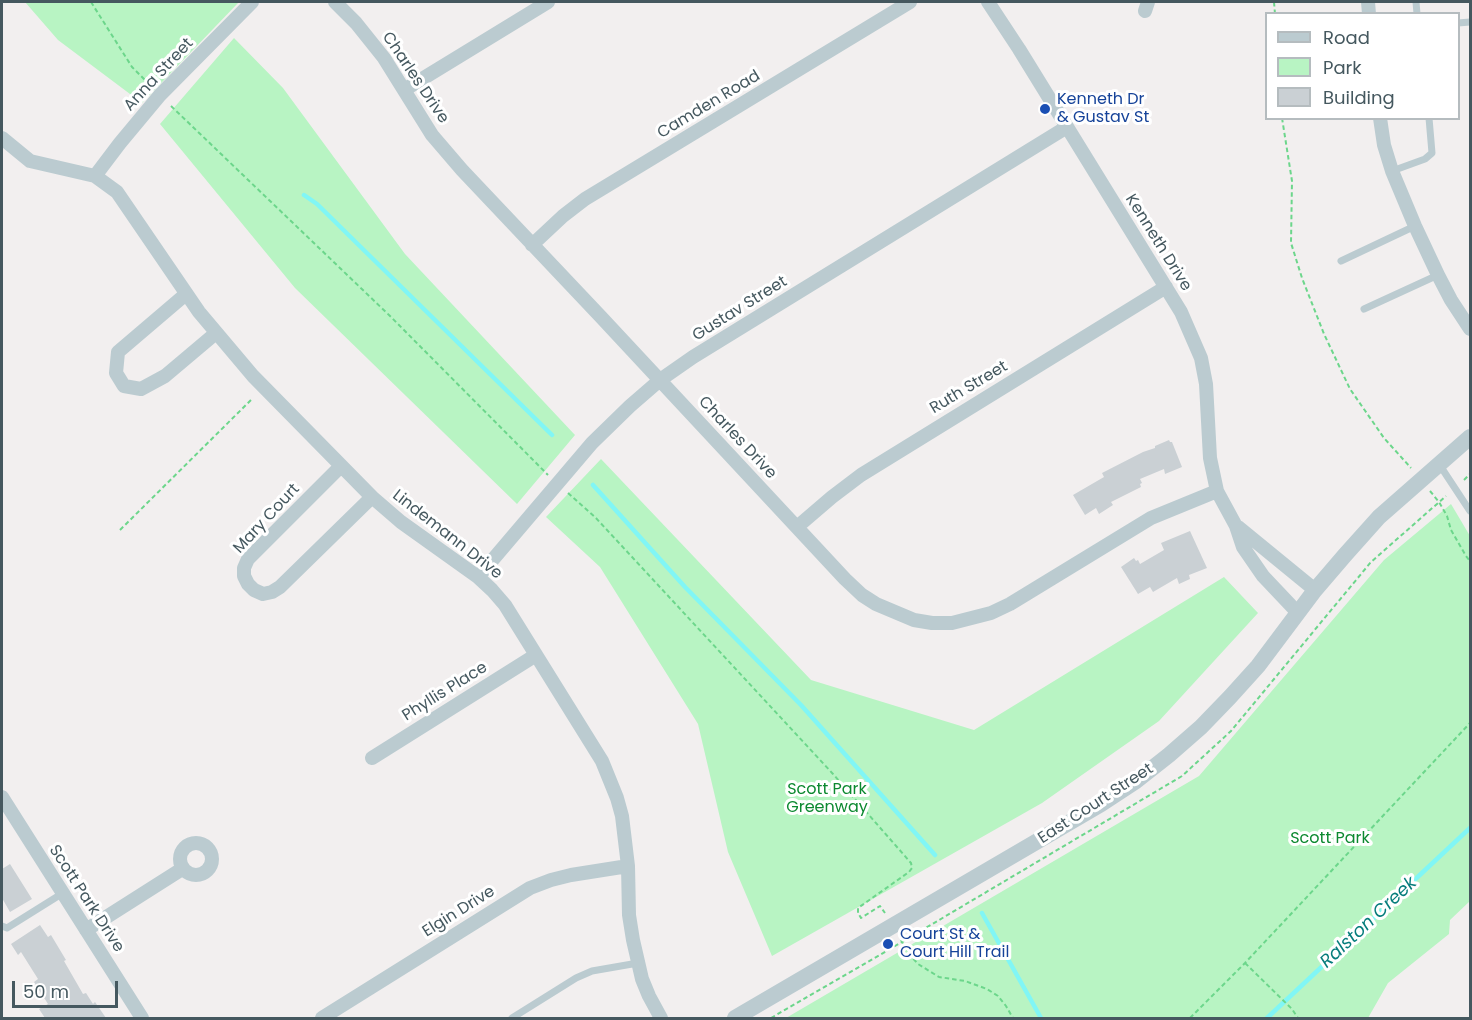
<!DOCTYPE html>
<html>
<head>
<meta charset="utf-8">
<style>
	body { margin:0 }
	#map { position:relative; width:1472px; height:1020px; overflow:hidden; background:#f2efef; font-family:Poppins,sans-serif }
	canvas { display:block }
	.frame { position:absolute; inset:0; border:3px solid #45585f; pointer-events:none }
	.legend { position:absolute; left:1265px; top:12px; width:195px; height:108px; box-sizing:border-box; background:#fff; border:2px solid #b5bcbf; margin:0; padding:8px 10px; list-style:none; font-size:18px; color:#45585f }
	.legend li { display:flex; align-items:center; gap:12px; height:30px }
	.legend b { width:30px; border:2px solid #b5bcbf }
	.scale { position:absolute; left:12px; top:981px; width:106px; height:27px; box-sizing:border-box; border:3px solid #45585f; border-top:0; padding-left:8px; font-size:18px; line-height:21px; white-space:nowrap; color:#45585f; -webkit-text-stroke:4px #fff; paint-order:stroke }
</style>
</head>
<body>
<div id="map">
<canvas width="1472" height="1020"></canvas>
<div class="frame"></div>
<ul class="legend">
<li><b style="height:8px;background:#bbcbd0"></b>Road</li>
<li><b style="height:16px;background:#b8f4c3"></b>Park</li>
<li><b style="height:16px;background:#cad0d4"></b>Building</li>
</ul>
<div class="scale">50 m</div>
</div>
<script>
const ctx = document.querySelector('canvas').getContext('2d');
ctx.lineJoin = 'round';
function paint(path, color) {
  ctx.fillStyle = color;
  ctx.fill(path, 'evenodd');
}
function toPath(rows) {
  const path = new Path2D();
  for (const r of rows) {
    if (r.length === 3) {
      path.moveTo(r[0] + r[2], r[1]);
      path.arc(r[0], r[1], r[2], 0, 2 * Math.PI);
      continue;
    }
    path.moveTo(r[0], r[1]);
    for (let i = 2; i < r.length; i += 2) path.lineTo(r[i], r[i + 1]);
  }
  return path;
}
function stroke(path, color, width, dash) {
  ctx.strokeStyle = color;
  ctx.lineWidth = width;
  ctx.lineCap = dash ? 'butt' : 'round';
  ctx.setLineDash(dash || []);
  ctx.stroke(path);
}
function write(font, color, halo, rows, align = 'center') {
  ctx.font = font + ' Poppins,sans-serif';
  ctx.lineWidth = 6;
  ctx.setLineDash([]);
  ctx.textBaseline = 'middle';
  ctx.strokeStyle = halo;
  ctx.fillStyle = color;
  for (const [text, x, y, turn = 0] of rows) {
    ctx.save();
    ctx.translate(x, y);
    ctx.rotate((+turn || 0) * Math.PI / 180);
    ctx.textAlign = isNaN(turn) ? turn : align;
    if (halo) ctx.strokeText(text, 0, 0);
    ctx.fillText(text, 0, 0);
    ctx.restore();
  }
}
paint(toPath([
	[25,2,239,2,142,103,58,40],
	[234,38,283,88,405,254,575,435,517,504,295,288,160,124],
	[601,459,811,680,974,730,1224,577,1258,613,1159,721,1042,803,772,956,728,852,698,724,600,567,546,517],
	[1451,504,1470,536,1470,901,1450,920,1449,934,1388,983,1368,1018,786,1018,1199,776,1384,560]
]), '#b8f4c3');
stroke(toPath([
	[304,195,317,204,552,435],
	[593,485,685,587,801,705,935,855],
	[982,913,1041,1018],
	[1267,1018,1470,828]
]), '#81f6f5', 4.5);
paint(toPath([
	[1169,440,1170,442,1172,442,1182,467,1165,474,1164,469,1140,479,1142,483,1140,484,1141,487,1111,502,1113,505,1099,514,1096,508,1085,515,1073,495,1104,477,1102,473,1143,452,1155,448,1155,446],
	[1190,531,1207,568,1189,575,1190,579,1179,584,1177,578,1153,592,1150,587,1138,594,1121,567,1134,558,1136,561,1138,560,1140,564,1164,550,1161,543],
	[10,864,32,899,10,912,2,898,2,869],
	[40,925,48,937,51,935,66,960,64,961,83,994,86,993,93,1004,95,1002,106,1018,45,1018,39,1009,48,1004,34,982,38,979,21,952,18,955,11,944]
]), '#cad0d4');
stroke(toPath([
	[91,2,132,67,150,85],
	[1274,2,1275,14],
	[171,106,390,316,548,475],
	[1282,118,1292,181,1291,243,1302,278,1324,334,1350,389,1384,438,1411,468],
	[1464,480,1470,474],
	[1430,491,1439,502,1447,516,1451,530,1466,556,1470,561],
	[568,493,595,517,833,774,911,863,912,868,909,872,858,908,858,913,861,918,880,906,885,913],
	[120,530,253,398],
	[901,940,910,955,918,964,939,977,965,981,987,989,998,996,1006,1006,1013,1018],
	[1245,963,1292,1009,1298,1018],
	[771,1018,902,942,1182,776,1231,731,1371,562,1446,496],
	[1190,1018,1245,963,1470,723]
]), '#6cd68b', 2, [4.5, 3]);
stroke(toPath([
	[1416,2,1417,14],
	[1458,23,1470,22],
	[1392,171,1425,159,1432,153,1429,118],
	[1341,261,1415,226],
	[1364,309,1438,275],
	[1439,464,1470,511],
	[2,926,7,928,63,893],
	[512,1018,576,978,592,971,638,963]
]), '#bbcbd0', 7);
stroke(toPath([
	[335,2,356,23,384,58,432,135,462,170,601,317,845,579,862,595,876,604,914,620,932,623,952,623,991,613,1010,604,1151,518,1217,491],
	[988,2,1019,49,1181,312,1201,358,1206,384,1210,458,1217,491,1236,526,1243,547,1263,576,1298,613],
	[1368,2,1369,14],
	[1145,11,1148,2],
	[404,90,548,2],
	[1380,118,1384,145,1392,171,1415,226,1438,275,1451,300,1470,329],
	[2,138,30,161,95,176,117,192,199,312,253,376,372,497,401,522,478,577,492,590,505,605,602,761,617,798,622,816,628,866,629,915,633,940,642,979,649,996,661,1018],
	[95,176,120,143,160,95,252,2],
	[532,245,563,216,585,199,910,2],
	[186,294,118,352,116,373,124,386,141,389,165,376,216,333],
	[341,466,248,559,244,568,244,576,248,584,254,590,263,594,272,592,280,587,372,497],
	[797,527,832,497,861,475,1166,287],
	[1238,527,1315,590],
	[478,577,592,443,630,406,660,380,693,357,1067,127],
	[372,758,536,655],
	[2,797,142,1018],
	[196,859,16],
	[86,930,182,869],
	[322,1018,530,888,551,880,571,875,628,866]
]), '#bbcbd0', 14);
stroke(toPath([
	[735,1018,1101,804,1136,781,1169,755,1201,727,1230,697,1258,666,1315,590,1345,555,1379,517,1470,437]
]), '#bbcbd0', 16);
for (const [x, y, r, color] of [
	[1045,109,6,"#1a4fb4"],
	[888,944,6,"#1a4fb4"]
]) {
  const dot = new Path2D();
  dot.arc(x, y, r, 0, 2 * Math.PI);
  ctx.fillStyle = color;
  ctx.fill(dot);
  stroke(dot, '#fff', 2);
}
write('16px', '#45585f', '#fff', [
	["Anna Street",159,75,-47],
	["Charles Drive",415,78,56],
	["Camden Road",709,105,-31],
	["Kenneth Drive",1158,243,58],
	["Gustav Street",740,309,-32],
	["Ruth Street",969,388,-31],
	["Charles Drive",737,438,47],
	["Mary Court",267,519,-47],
	["Lindemann Drive",447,535,38],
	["Phyllis Place",445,692,-32],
	["East Court Street",1096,804,-33],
	["Scott Park Drive",86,899,57],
	["Elgin Drive",459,912,-32]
]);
write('16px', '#164399', '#fff', [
	["Kenneth Dr",1057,100],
	["& Gustav St",1057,118],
	["Court St &",900,935],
	["Court Hill Trail",900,953]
], 'left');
write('16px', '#0c8930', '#fff', [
	["Scott Park",827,790],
	["Greenway",827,808],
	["Scott Park",1330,839]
]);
write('italic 18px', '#067d7c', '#fff', [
	["Ralston Creek",1369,923,-43]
]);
</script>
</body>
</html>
